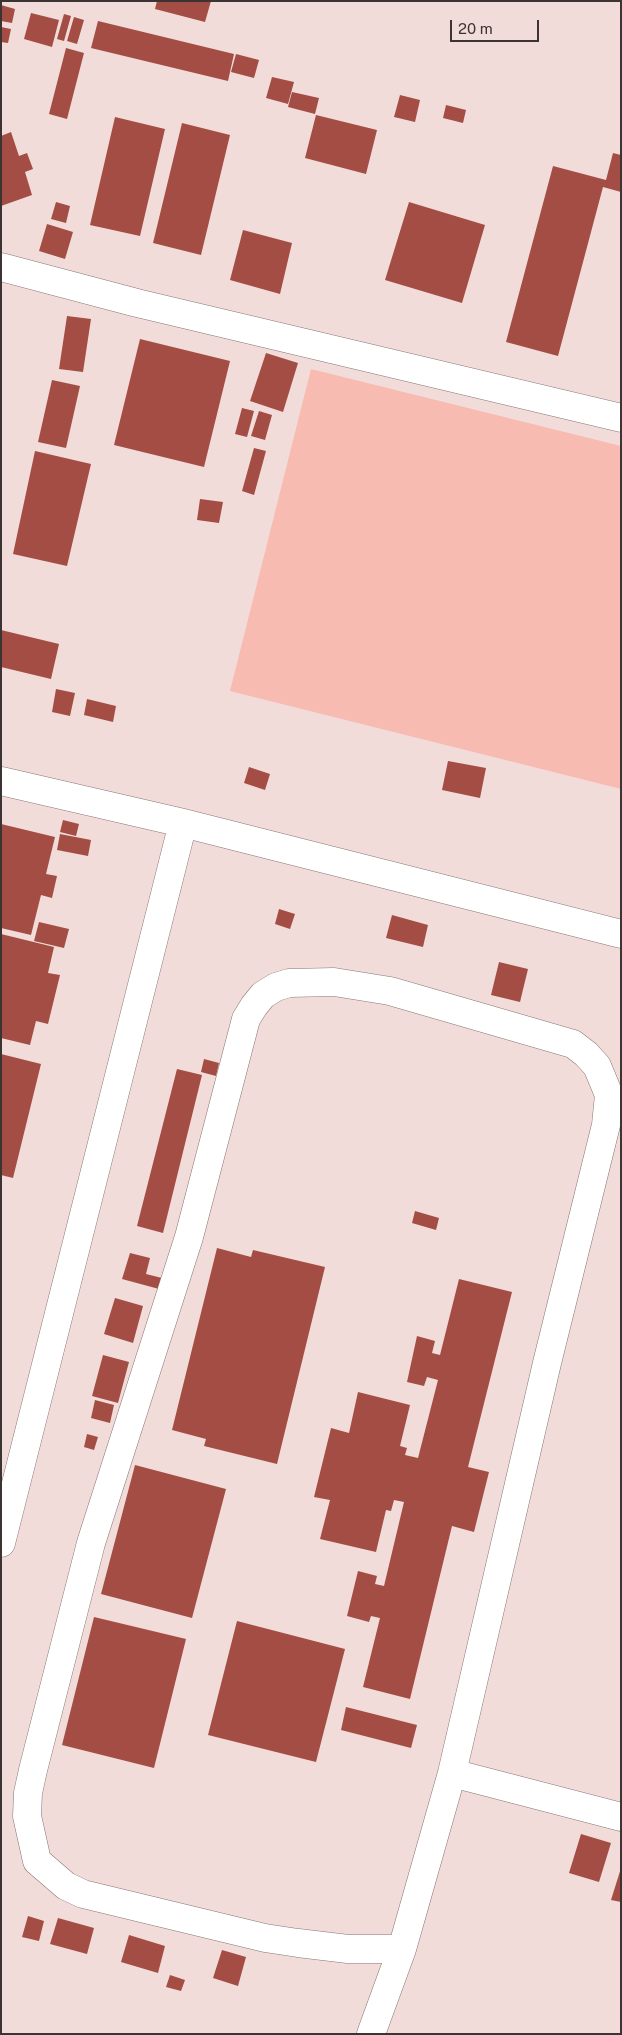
<!DOCTYPE html>
<html>
<head>
<meta charset="utf-8">
<style>
	body { margin:0 }
	#map { position:relative; width:622px; height:2035px; overflow:hidden; background:#f1dcd9; font-family:"Public Sans",sans-serif }
	canvas { display:block }
	.frame { position:absolute; inset:0; border:2px solid #3c3433; pointer-events:none }
	.scale { position:absolute; left:450px; top:20px; width:89px; height:22px; box-sizing:border-box; border:2px solid #3c3433; border-top:0; padding-left:6px; font-size:15px; line-height:18px; white-space:nowrap; color:#3c3433; -webkit-text-stroke:4px #f1dcd9; paint-order:stroke }
</style>
</head>
<body>
<div id="map">
<canvas width="622" height="2035"></canvas>
<div class="frame"></div>
<div class="scale">20 m</div>
</div>
<script>
const ctx = document.querySelector('canvas').getContext('2d');
ctx.lineJoin = 'round';
function paint(path, color) {
  ctx.fillStyle = color;
  ctx.fill(path, 'evenodd');
}
function toPath(rows) {
  const path = new Path2D();
  for (const r of rows) {
    path.moveTo(r[0], r[1]);
    for (let i = 2; i < r.length; i += 2) path.lineTo(r[i], r[i + 1]);
  }
  return path;
}
function stroke(path, color, width, dash) {
  ctx.strokeStyle = color;
  ctx.lineWidth = width;
  ctx.lineCap = dash ? 'butt' : 'round';
  ctx.setLineDash(dash || []);
  ctx.stroke(path);
}
paint(toPath([
	[311,369,621,446,621,789,230,691]
]), '#f7bbb2');
paint(toPath([
	[157,1,211,1,205,22,155,9],
	[1,5,15,9,12,23,1,21],
	[31,13,59,20,52,47,24,39],
	[64,14,71,16,64,41,57,39],
	[74,17,84,20,77,44,67,41],
	[98,21,234,54,228,81,91,48],
	[1,27,11,29,8,43,1,42],
	[66,48,84,53,67,119,49,114],
	[236,54,259,60,254,78,231,72],
	[272,77,294,82,288,104,266,98],
	[292,92,319,98,315,114,288,107],
	[400,95,420,100,415,122,394,117],
	[446,105,466,110,463,123,443,118],
	[316,115,377,130,366,174,305,158],
	[115,117,165,129,140,236,90,225],
	[182,123,230,135,201,255,153,243],
	[11,132,19,156,27,153,33,169,25,172,32,195,1,206,1,136],
	[613,153,621,155,621,192,603,187,558,356,506,342,553,166,606,180],
	[56,202,70,206,66,223,51,219],
	[409,202,485,225,462,303,385,280],
	[47,224,73,232,65,259,39,251],
	[243,230,292,243,280,294,230,280],
	[67,316,91,319,83,372,59,369],
	[140,339,230,361,204,467,114,445],
	[266,353,298,363,283,412,250,401],
	[52,380,80,386,66,448,38,442],
	[242,408,254,411,247,437,235,434],
	[259,411,272,415,265,440,251,436],
	[254,448,266,451,254,495,242,491],
	[35,451,91,464,67,566,13,554],
	[200,499,223,502,219,523,197,520],
	[1,630,59,644,51,679,1,667],
	[56,689,75,693,70,716,52,712],
	[87,699,116,706,113,722,84,715],
	[448,761,486,768,480,798,442,790],
	[249,767,270,774,265,790,244,783],
	[63,820,79,824,76,836,60,832],
	[1,824,55,837,46,874,57,876,52,898,41,895,31,935,1,928],
	[60,834,91,840,88,856,57,850],
	[279,909,295,914,290,929,275,924],
	[392,915,428,925,423,947,386,938],
	[39,922,69,929,64,948,34,941],
	[1,934,54,947,48,973,60,975,48,1024,36,1021,30,1045,1,1038],
	[499,962,528,969,520,1002,491,995],
	[1,1054,41,1064,13,1178,1,1175],
	[204,1059,219,1063,216,1076,201,1072],
	[177,1069,202,1075,163,1233,137,1226],
	[415,1211,439,1218,436,1230,412,1223],
	[217,1248,251,1257,253,1250,325,1267,277,1464,204,1446,206,1439,172,1430],
	[130,1253,150,1258,146,1274,162,1278,159,1289,122,1279],
	[459,1279,512,1292,468,1467,489,1472,474,1532,452,1526,410,1699,363,1687,380,1618,371,1616,369,1622,347,1616,358,1571,377,1576,375,1584,384,1586,404,1502,394,1500,391,1511,386,1510,376,1552,320,1539,330,1500,314,1497,331,1428,349,1433,358,1392,410,1405,400,1446,407,1448,405,1455,418,1458,438,1380,427,1377,424,1386,407,1382,417,1336,435,1341,432,1353,440,1355],
	[115,1298,143,1306,133,1343,104,1334],
	[103,1355,129,1362,118,1403,92,1396],
	[95,1400,114,1405,110,1423,91,1418],
	[87,1434,98,1437,94,1450,84,1447],
	[135,1465,226,1489,192,1618,101,1594],
	[94,1617,186,1639,154,1768,62,1745],
	[237,1621,345,1649,316,1762,208,1735],
	[346,1707,417,1725,411,1748,341,1730],
	[581,1834,611,1843,599,1882,569,1873],
	[621,1868,621,1902,611,1900],
	[28,1916,44,1921,39,1941,22,1937],
	[58,1918,94,1928,87,1954,50,1944],
	[129,1935,165,1946,158,1973,121,1962],
	[222,1950,246,1957,238,1986,213,1978],
	[170,1975,185,1980,181,1991,166,1987]
]), '#a44d44');
const minor = toPath([
	[1,267,137,303,621,418],
	[1,781,183,823,621,934],
	[334,982,390,991,573,1044,586,1054,597,1066,609,1095,606,1125,547,1363,452,1773,402,1949,348,1949,298,1943,265,1938,83,1894,66,1886,37,1861,27,1816,28,1793,33,1770,91,1543,189,1237,246,1019,254,1006,263,995,276,987,289,983,334,982],
	[1,1543,183,823],
	[452,1773,621,1817],
	[371,2034,402,1949]
]);
stroke(minor, '#897674', 29);
stroke(minor, '#fff', 28);
</script>
</body>
</html>
